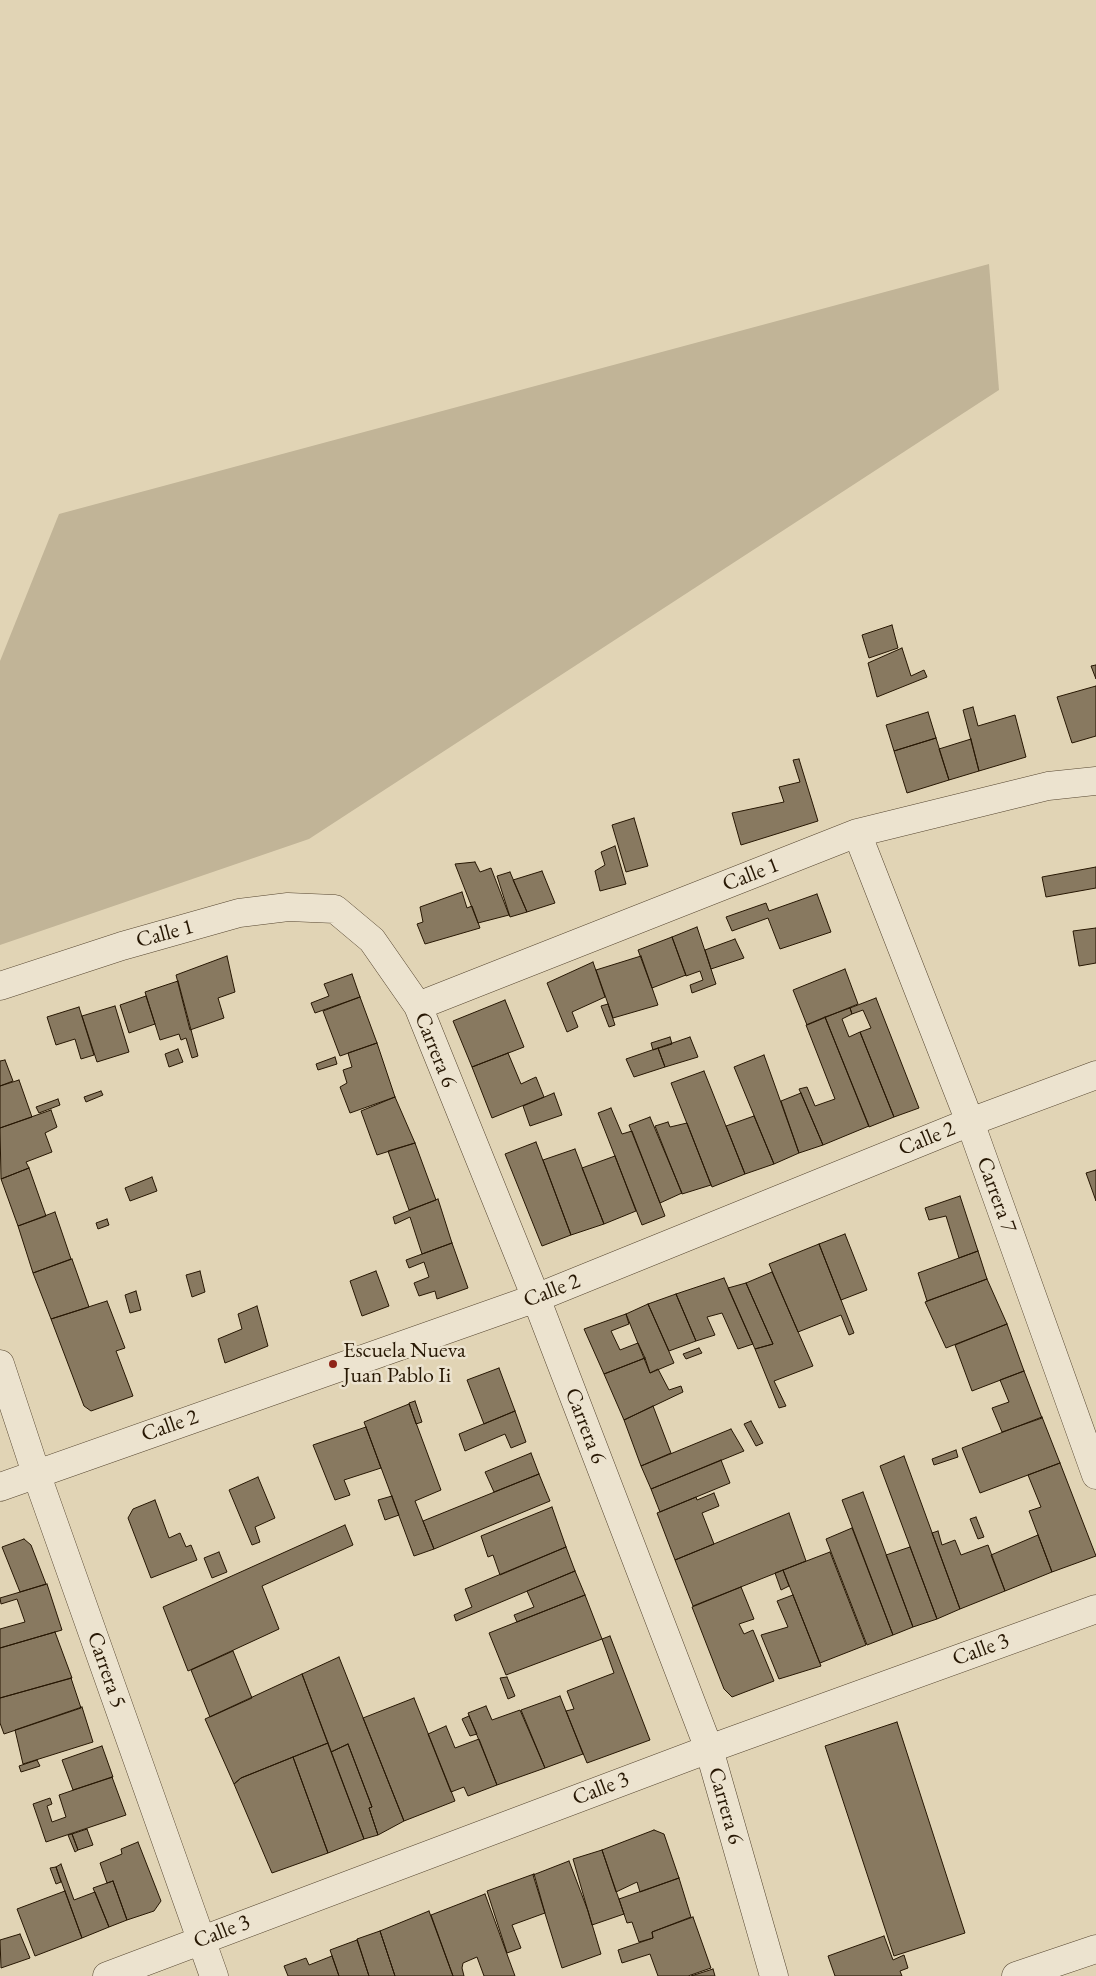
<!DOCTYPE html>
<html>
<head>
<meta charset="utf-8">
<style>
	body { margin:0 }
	canvas { display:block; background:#e1d4b5 }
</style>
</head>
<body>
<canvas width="1096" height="1976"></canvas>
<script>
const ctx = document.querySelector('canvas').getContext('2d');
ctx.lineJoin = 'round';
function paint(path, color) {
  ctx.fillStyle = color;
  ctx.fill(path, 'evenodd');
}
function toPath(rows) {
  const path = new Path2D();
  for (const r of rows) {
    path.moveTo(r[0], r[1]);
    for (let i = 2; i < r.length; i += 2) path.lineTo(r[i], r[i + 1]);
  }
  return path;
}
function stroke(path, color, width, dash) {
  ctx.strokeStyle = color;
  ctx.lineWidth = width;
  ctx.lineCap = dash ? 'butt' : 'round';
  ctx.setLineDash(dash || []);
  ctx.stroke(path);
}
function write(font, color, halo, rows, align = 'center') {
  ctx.font = font + ' "EB Garamond",serif';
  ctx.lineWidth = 5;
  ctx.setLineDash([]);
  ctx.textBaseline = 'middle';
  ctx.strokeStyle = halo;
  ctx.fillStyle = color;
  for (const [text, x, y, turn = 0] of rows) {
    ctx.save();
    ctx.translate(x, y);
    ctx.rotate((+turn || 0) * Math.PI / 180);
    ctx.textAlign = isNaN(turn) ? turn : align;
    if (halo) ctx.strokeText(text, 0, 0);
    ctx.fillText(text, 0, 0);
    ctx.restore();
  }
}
paint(toPath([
	[989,264,999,390,309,839,0,945,0,661,59,514]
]), '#c1b497');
const building = toPath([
	[892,625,898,648,869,658,862,635,892,625],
	[902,648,911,676,924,670,927,677,877,697,868,663,902,648],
	[1096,665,1096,679,1091,666,1096,665],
	[1096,686,1096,736,1072,743,1057,697,1096,686],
	[973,707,978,726,1015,715,1026,757,979,771,963,710,973,707],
	[928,712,936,738,894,751,886,725,928,712],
	[936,738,949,780,907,793,894,751,936,738],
	[971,739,979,771,949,780,939,749,971,739],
	[799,759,818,821,741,845,732,813,784,802,779,787,800,782,793,760,799,759],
	[634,818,648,866,626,872,612,825,634,818],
	[615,846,626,884,600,891,595,871,605,865,601,852,615,846],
	[475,862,480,872,491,868,509,915,478,923,455,864,475,862],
	[1096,867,1096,888,1046,897,1042,877,1096,867],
	[542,871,555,903,527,912,513,880,542,871],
	[510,872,527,912,510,917,497,876,510,872],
	[462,892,467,908,472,906,480,928,425,944,417,924,423,922,420,907,462,892],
	[817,894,831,932,780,949,768,918,732,931,726,917,766,903,769,911,817,894],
	[697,927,716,984,692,993,690,985,703,980,700,971,686,976,672,937,697,927],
	[1096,928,1096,963,1079,966,1073,931,1096,928],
	[672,937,686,975,652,988,638,950,672,937],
	[735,939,744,958,711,969,705,950,735,939],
	[227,956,235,992,218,998,224,1018,190,1030,176,975,227,956],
	[641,956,658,1005,613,1018,596,970,641,956],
	[593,962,605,997,572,1012,578,1027,567,1032,547,983,593,962],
	[845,969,858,1004,807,1025,793,990,845,969],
	[352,974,360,997,315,1013,311,1003,329,996,324,984,352,974],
	[178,981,198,1056,192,1058,186,1038,181,1040,179,1034,160,1040,145,992,178,981],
	[146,996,155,1024,129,1033,120,1005,146,996],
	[360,997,377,1043,340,1056,323,1011,360,997],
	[876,998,919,1108,894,1117,860,1032,871,1028,863,1010,852,1014,850,1008,876,998],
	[505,1000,524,1047,472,1067,453,1021,505,1000],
	[608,1004,615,1025,609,1027,601,1006,608,1004],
	[115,1006,129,1052,97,1062,82,1016,115,1006],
	[79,1007,94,1055,81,1059,75,1039,56,1045,47,1017,79,1007],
	[850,1008,852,1014,842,1019,849,1037,860,1032,894,1117,869,1127,825,1017,850,1008],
	[825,1017,869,1126,823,1145,799,1089,807,1087,815,1106,835,1099,806,1025,825,1017],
	[670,1037,672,1044,653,1050,651,1043,670,1037],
	[690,1037,698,1057,665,1067,658,1048,690,1037],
	[377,1043,395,1097,350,1113,340,1087,347,1083,343,1070,352,1067,348,1053,377,1043],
	[658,1048,665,1067,634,1077,626,1059,658,1048],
	[178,1049,183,1062,169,1067,165,1054,178,1049],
	[508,1053,521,1084,536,1077,544,1097,492,1118,472,1067,508,1053],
	[764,1055,799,1153,774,1164,734,1067,764,1055],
	[335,1057,337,1064,318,1070,316,1064,335,1057],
	[5,1060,13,1081,0,1086,0,1061,5,1060],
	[704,1071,745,1174,712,1187,671,1083,704,1071],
	[19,1080,32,1117,0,1128,0,1086,19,1080],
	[101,1091,103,1095,86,1102,84,1097,101,1091],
	[554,1093,562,1115,530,1126,523,1106,554,1093],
	[801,1093,823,1145,799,1153,781,1101,801,1093],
	[395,1097,415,1143,377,1155,361,1111,395,1097],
	[58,1099,60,1105,39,1113,36,1107,58,1099],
	[611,1108,622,1134,632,1131,665,1216,642,1225,598,1113,611,1108],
	[51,1110,57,1127,45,1133,52,1152,26,1162,29,1168,1,1179,0,1128,51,1110],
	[754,1116,774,1164,745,1174,726,1126,754,1116],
	[650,1117,682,1193,660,1203,629,1125,650,1117],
	[668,1122,670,1127,687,1123,711,1185,682,1194,655,1126,668,1122],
	[536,1142,571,1235,542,1246,505,1154,536,1142],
	[415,1143,436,1200,409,1210,388,1151,415,1143],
	[575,1149,604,1224,571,1235,543,1160,575,1149],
	[615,1156,636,1211,604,1224,582,1168,615,1156],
	[29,1168,46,1216,18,1226,1,1179,29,1168],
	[1096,1170,1096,1201,1086,1173,1096,1170],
	[152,1177,157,1191,130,1201,125,1188,152,1177],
	[960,1196,978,1251,959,1258,946,1216,929,1220,925,1208,960,1196],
	[438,1199,452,1243,422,1254,410,1217,395,1224,393,1217,438,1199],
	[55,1212,71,1259,33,1273,18,1226,55,1212],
	[107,1219,109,1225,98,1229,96,1223,107,1219],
	[845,1234,867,1290,841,1300,819,1244,845,1234],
	[452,1243,468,1288,437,1299,435,1291,419,1296,414,1283,429,1277,424,1262,409,1268,406,1260,452,1243],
	[819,1244,854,1333,849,1335,841,1315,798,1332,769,1264,819,1244],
	[978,1251,987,1279,927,1301,918,1273,978,1251],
	[72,1259,89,1307,51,1319,33,1273,72,1259],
	[200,1271,205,1292,192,1297,186,1275,200,1271],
	[376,1271,389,1306,362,1316,350,1281,376,1271],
	[772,1272,813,1366,774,1381,786,1406,779,1408,755,1349,773,1344,746,1283,772,1272],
	[724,1278,753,1344,738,1349,722,1313,707,1317,715,1335,696,1341,676,1294,724,1278],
	[987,1279,1007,1324,946,1348,925,1302,987,1279],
	[746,1283,773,1344,755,1349,728,1288,746,1283],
	[136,1291,141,1310,130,1313,125,1295,136,1291],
	[676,1294,696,1341,669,1351,648,1304,676,1294],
	[107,1301,125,1348,116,1351,133,1396,91,1411,84,1406,51,1319,107,1301],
	[648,1304,674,1363,650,1373,626,1314,648,1304],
	[257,1306,268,1346,225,1363,218,1339,242,1329,238,1314,257,1306],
	[626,1314,629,1324,611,1331,620,1350,638,1343,645,1358,604,1374,584,1329,626,1314],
	[1007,1324,1024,1371,972,1391,955,1345,1007,1324],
	[699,1348,702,1353,686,1359,683,1354,699,1348],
	[645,1358,650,1373,658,1369,669,1390,681,1386,683,1392,624,1420,604,1374,645,1358],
	[499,1368,515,1411,484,1424,467,1380,499,1368],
	[1024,1371,1042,1418,1002,1432,992,1408,1009,1402,1000,1380,1024,1371],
	[415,1401,422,1422,416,1424,409,1403,415,1401],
	[409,1404,441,1490,415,1501,434,1549,414,1556,364,1422,409,1404],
	[653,1406,671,1453,641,1466,624,1420,653,1406],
	[515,1411,526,1442,511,1448,505,1434,465,1451,459,1434,515,1411],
	[1042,1417,1060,1463,980,1493,962,1448,1042,1417],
	[751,1421,763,1443,756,1446,744,1424,751,1421],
	[366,1427,381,1468,344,1480,350,1495,335,1500,313,1445,366,1427],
	[731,1429,744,1451,651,1489,641,1466,731,1429],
	[956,1450,958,1457,934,1465,932,1459,956,1450],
	[531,1453,539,1474,494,1492,485,1472,531,1453],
	[904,1456,960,1609,937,1619,880,1466,904,1456],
	[721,1460,730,1483,660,1512,651,1489,721,1460],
	[1060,1463,1096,1556,1052,1572,1029,1511,1041,1507,1028,1475,1060,1463],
	[539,1474,550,1501,434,1549,423,1521,539,1474],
	[258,1477,275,1518,255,1527,260,1542,252,1545,229,1490,258,1477],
	[863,1492,913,1627,893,1635,842,1500,863,1492],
	[714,1493,719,1506,702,1513,714,1544,675,1560,657,1513,696,1497,697,1500,714,1493],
	[392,1496,399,1515,385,1520,378,1500,392,1496],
	[155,1500,169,1538,180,1533,186,1547,191,1545,197,1560,151,1578,128,1518,133,1509,155,1500],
	[552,1507,566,1547,500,1575,493,1555,488,1557,481,1536,552,1507],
	[789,1513,806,1561,693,1606,675,1560,789,1513],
	[976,1517,984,1537,978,1539,970,1519,976,1517],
	[345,1525,353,1545,262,1586,279,1629,188,1671,163,1607,345,1525],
	[852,1528,893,1635,867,1645,826,1539,852,1528],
	[938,1531,942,1545,955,1540,961,1555,988,1545,1005,1591,960,1609,932,1533,938,1531],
	[1038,1535,1052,1572,1005,1591,991,1555,1038,1535],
	[24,1539,31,1545,46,1584,20,1592,2,1547,24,1539],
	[566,1547,575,1571,456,1621,454,1615,472,1607,465,1589,566,1547],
	[910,1547,937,1619,913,1627,886,1555,910,1547],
	[219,1552,227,1572,212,1578,204,1558,219,1552],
	[830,1552,866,1645,820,1663,783,1570,830,1552],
	[783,1570,789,1586,781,1590,775,1573,783,1570],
	[575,1571,585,1595,517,1622,514,1615,534,1607,527,1591,575,1571],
	[47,1584,62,1630,0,1648,0,1629,25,1622,17,1599,1,1604,0,1598,47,1584],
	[741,1587,754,1619,739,1624,744,1634,753,1630,774,1681,732,1697,724,1689,692,1607,741,1587],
	[585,1595,602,1639,506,1675,489,1633,585,1595],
	[793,1595,821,1666,779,1679,761,1635,788,1627,777,1601,793,1595],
	[55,1632,72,1678,0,1698,0,1648,55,1632],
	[610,1636,650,1740,587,1763,566,1711,574,1709,567,1691,614,1673,602,1639,610,1636],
	[233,1651,252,1698,210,1717,191,1670,233,1651],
	[339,1657,404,1821,378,1835,369,1808,372,1807,348,1744,331,1752,302,1674,339,1657],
	[302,1674,328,1743,241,1778,234,1784,205,1719,302,1674],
	[507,1677,515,1696,508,1699,500,1678,507,1677],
	[71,1678,81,1708,4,1734,0,1723,0,1698,71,1678],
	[560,1696,583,1754,545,1768,521,1710,560,1696],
	[414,1698,455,1801,404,1821,363,1718,414,1698],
	[486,1706,492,1720,520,1710,545,1768,497,1785,468,1713,486,1706],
	[82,1707,93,1742,23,1764,15,1730,82,1707],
	[469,1716,477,1734,470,1736,462,1719,469,1716],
	[897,1722,965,1933,894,1956,825,1746,897,1722],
	[446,1726,455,1748,479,1739,497,1785,468,1796,464,1787,451,1792,428,1734,446,1726],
	[328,1743,364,1839,328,1853,293,1757,328,1743],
	[348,1744,372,1807,369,1808,378,1835,364,1839,331,1752,348,1744],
	[102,1746,113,1777,73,1790,62,1760,102,1746],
	[293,1757,328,1853,272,1873,234,1784,241,1778,293,1757],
	[37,1760,40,1766,21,1772,19,1766,37,1760],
	[112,1777,126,1815,46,1842,33,1804,50,1798,52,1804,47,1806,52,1822,66,1817,59,1795,112,1777],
	[87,1829,93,1845,78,1850,72,1834,87,1829],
	[654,1830,664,1834,679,1878,640,1892,637,1882,616,1892,602,1850,654,1830],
	[72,1834,78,1850,75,1852,68,1835,72,1834],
	[138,1842,161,1901,154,1911,127,1920,113,1881,107,1883,100,1863,122,1854,121,1849,138,1842],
	[602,1850,624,1914,592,1925,573,1859,602,1850],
	[569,1861,588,1911,601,1954,562,1968,533,1875,569,1861],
	[61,1864,74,1900,95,1892,109,1927,82,1938,56,1867,61,1864],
	[56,1867,61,1882,56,1884,50,1868,56,1867],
	[534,1874,545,1913,512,1925,521,1948,507,1953,487,1891,534,1874],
	[679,1878,691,1917,652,1932,653,1938,639,1942,632,1922,627,1923,619,1899,679,1878],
	[113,1881,127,1920,109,1927,93,1888,113,1881],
	[65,1891,82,1938,35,1956,17,1909,65,1891],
	[485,1894,515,1976,484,1976,477,1957,463,1963,462,1968,464,1976,453,1976,431,1915,485,1894],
	[429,1911,453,1976,395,1976,380,1931,429,1911],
	[693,1917,711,1968,688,1976,658,1976,650,1954,622,1963,618,1950,653,1938,652,1932,693,1917],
	[380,1931,395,1976,369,1976,357,1939,380,1931],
	[20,1934,30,1958,1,1968,0,1940,20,1934],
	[884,1936,893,1960,904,1955,908,1968,900,1971,902,1976,835,1976,828,1956,884,1936],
	[357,1940,369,1976,339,1976,330,1950,357,1940],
	[332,1956,339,1976,288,1976,284,1966,306,1958,309,1965,332,1956],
	[713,1969,715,1976,691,1976,713,1969]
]);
paint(building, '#887960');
stroke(building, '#271703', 1);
const minor = toPath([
	[857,833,970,1122,1096,1475],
	[0,986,122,946,239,913,288,907,335,909,372,940,418,1006,536,1298,709,1749,774,1976],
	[418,1006,857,833,1048,786,1096,781],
	[0,1364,36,1473,214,1976],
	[0,1487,536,1298,970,1122,1096,1075],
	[107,1976,709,1749,1096,1609],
	[1016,1976,1096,1949]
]);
stroke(minor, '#564630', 29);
stroke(minor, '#ece3cf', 28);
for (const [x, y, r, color] of [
	[333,1364,5,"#8f2418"]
]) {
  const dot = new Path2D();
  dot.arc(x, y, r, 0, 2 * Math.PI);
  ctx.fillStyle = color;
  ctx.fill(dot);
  stroke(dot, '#ece3cf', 2);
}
write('22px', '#271703', '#ece3cf', [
	["Calle 1",751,875,-21],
	["Calle 1",165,934,-15],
	["Carrera 6",435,1050,68],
	["Calle 2",927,1139,-22],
	["Carrera 7",996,1195,70],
	["Calle 2",552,1291,-21],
	["Calle 2",170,1426,-19],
	["Carrera 6",585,1426,69],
	["Calle 3",981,1650,-20],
	["Carrera 5",106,1670,71],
	["Calle 3",601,1789,-21],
	["Carrera 6",725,1806,74],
	["Calle 3",222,1932,-21]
]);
write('22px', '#271703', '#ece3cf', [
	["Escuela Nueva",343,1351],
	["Juan Pablo Ii",343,1376]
], 'left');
</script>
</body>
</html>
